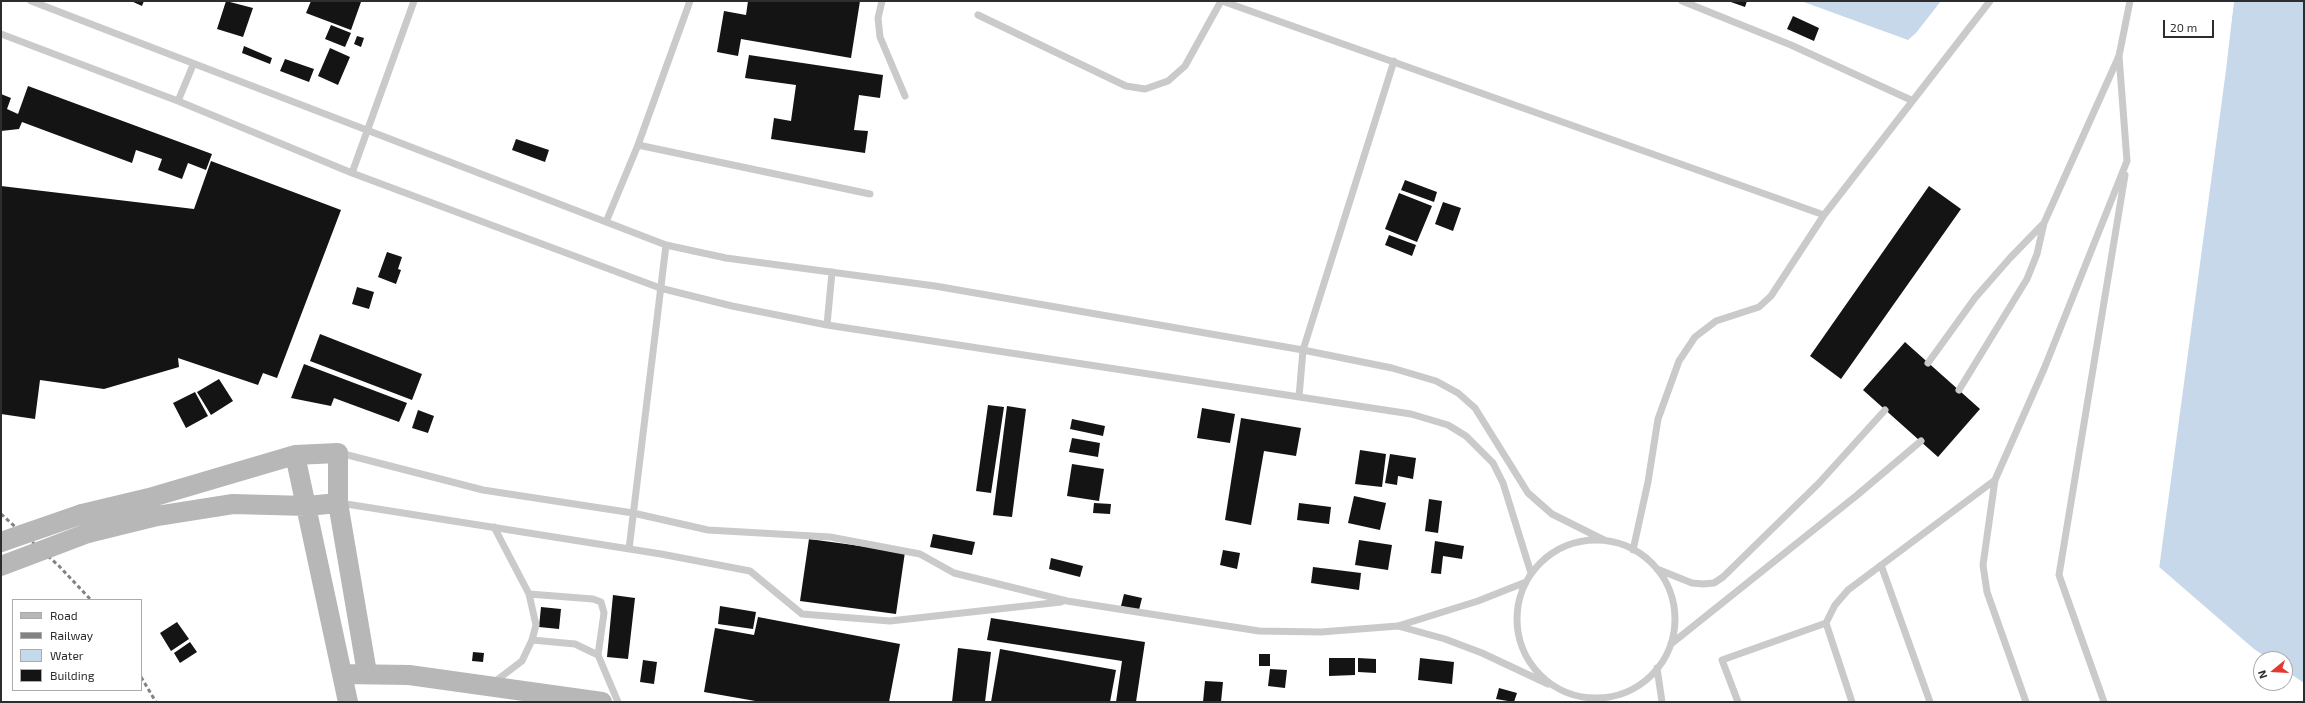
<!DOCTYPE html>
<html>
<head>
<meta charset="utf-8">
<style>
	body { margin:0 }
	#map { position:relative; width:2305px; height:703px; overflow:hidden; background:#fff; font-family:"Exo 2",sans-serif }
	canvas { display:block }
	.frame { position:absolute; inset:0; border:2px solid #2d2d2d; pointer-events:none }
	.legend { position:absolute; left:12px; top:599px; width:130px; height:92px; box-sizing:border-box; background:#fff; border:1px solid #ababab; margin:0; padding:5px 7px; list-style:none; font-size:12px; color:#2d2d2d }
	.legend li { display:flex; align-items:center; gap:8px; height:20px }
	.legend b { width:20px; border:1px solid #ababab }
	.north { position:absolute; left:2253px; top:651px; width:40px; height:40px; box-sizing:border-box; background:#fff; border:1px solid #ababab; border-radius:50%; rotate:252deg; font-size:11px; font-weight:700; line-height:16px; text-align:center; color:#2d2d2d }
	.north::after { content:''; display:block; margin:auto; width:14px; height:18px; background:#e23931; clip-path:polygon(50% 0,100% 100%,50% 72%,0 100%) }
	.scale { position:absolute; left:2163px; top:20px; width:51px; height:18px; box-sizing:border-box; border:2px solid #2d2d2d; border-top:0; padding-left:5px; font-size:12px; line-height:14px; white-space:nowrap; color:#2d2d2d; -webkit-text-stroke:3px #fff; paint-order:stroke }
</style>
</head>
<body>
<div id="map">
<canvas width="2305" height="703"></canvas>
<div class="frame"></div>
<ul class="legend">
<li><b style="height:5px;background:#b7b7b7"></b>Road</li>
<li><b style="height:5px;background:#828282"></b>Railway</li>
<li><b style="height:11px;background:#c7d8ea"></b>Water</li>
<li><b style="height:11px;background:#141414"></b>Building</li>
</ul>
<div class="north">N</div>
<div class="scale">20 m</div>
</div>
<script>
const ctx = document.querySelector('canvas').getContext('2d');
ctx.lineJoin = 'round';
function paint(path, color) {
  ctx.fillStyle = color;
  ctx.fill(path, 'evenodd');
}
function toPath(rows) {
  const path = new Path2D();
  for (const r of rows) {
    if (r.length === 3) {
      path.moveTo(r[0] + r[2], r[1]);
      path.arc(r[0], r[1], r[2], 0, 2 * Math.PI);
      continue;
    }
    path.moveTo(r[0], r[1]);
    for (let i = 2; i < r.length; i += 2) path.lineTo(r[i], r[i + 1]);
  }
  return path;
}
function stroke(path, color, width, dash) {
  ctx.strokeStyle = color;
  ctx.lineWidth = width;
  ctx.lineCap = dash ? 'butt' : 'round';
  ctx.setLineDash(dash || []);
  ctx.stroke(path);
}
paint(toPath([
	[1801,1,1941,1,1916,33,1908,40],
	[2234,1,2304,1,2304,683,2285,670,2285,659,2269,659,2254,649,2158,566]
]), '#c7d8ea');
paint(toPath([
	[2232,1,2234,1,2226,70,2159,569,2156,565]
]), '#fff');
paint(toPath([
	[131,1,144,1,142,6],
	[226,1,253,8,243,37,217,29],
	[311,1,358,1,361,2,351,30,306,13],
	[748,1,860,1,851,58,741,39,738,56,717,52,724,11,746,15],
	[1728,1,1747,1,1745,7],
	[1793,16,1819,28,1814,41,1787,29],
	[331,25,351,33,345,47,325,39],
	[357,36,364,38,361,47,354,44],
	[244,46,272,58,270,64,242,53],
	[330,48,350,57,338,85,318,76],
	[749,55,883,75,880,98,859,95,854,130,868,131,865,153,771,139,774,118,791,121,796,85,745,78],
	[285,59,314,69,309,82,280,71],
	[28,86,212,154,206,170,188,163,182,179,158,170,162,159,136,150,132,163,22,122,19,129,1,131,1,94,11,98,7,109,18,114],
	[516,139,549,150,545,162,512,150],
	[211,161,341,210,277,378,263,373,258,385,178,358,179,367,104,389,40,380,35,419,1,414,1,186,194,209],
	[1405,180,1437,192,1434,202,1401,190],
	[1929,186,1961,209,1841,379,1810,356],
	[1399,193,1432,206,1417,242,1385,229],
	[1443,202,1461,208,1453,231,1435,224],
	[1389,235,1416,245,1412,256,1385,245],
	[387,252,402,257,398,269,401,270,396,284,378,277],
	[357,287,374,292,369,309,352,304],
	[320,334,422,374,412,400,310,361],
	[1905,342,1980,409,1938,457,1863,390],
	[304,364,407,403,399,422,334,398,331,406,291,398],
	[219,379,233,401,211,415,197,392],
	[195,392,208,416,186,428,173,403],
	[988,405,1004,407,991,493,976,491],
	[1007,406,1026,409,1012,517,993,515],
	[1202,408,1235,414,1230,443,1197,438],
	[418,410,434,416,428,433,412,428],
	[1241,418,1301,428,1296,456,1264,451,1251,525,1225,520],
	[1072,419,1105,426,1103,436,1070,429],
	[1072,438,1100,443,1098,457,1069,452],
	[1360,450,1386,454,1382,487,1355,484],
	[1390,454,1416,458,1413,479,1398,476,1397,485,1385,483],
	[1072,464,1104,469,1099,501,1067,496],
	[1354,496,1386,503,1380,530,1348,523],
	[1429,499,1442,501,1438,533,1425,531],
	[1094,503,1111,504,1110,514,1093,513],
	[1299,503,1331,507,1329,524,1297,520],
	[933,534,975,542,972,555,930,547],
	[809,539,905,552,896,614,800,601],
	[1359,540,1392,545,1388,570,1355,565],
	[1435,541,1464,546,1462,559,1443,556,1441,574,1431,573],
	[1223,550,1240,553,1237,569,1220,565],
	[1051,558,1083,566,1080,577,1049,569],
	[1313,567,1361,573,1359,590,1311,583],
	[1124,594,1142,598,1139,610,1121,606],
	[613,595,635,598,628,659,607,657],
	[720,606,756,612,753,629,718,624],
	[541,607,561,609,559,629,539,627],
	[758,617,900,644,889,702,761,702,704,692,715,628,754,635],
	[991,618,1145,642,1136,702,1116,702,1122,661,987,640],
	[177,622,189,639,171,651,160,633],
	[190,642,197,652,180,663,174,653],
	[958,648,991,652,985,702,952,702],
	[1000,649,1116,670,1110,702,991,702],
	[473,652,484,653,483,662,472,661],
	[1259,654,1270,654,1270,666,1259,666],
	[1329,658,1355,658,1355,675,1329,676],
	[1358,658,1376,659,1376,673,1358,672],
	[1420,658,1454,662,1452,684,1418,680],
	[643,660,657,662,654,684,640,682],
	[1270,669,1287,670,1285,688,1268,686],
	[1205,681,1223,682,1221,702,1203,702],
	[1499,688,1517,693,1514,702,1496,699]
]), '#141414');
stroke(toPath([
	[31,1,666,245,726,258,935,286,1303,350,1392,368,1436,381,1458,393,1475,408,1528,493,1552,514,1604,540],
	[882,1,878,18,880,37,905,96],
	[1222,1,1824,215,1990,1],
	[1682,1,1791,45,1911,100],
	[978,15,1126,86,1145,89,1168,81,1185,66,1221,1],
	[1,34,178,101,352,173,660,288,732,306,827,325,1411,414,1448,425,1466,436,1493,463,1503,483,1531,573],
	[178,101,193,65],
	[638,145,870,194],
	[352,173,414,1],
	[606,222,638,145,690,1],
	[827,325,832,272],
	[1928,363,1975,298,2010,258,2044,223],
	[1959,390,2027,279,2037,254,2044,223,2119,56,2130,1],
	[1299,397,1303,350,1394,61],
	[340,453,483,490,633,513,708,530,830,537,920,554,954,573,1067,601,1259,631,1321,632,1398,626,1478,601,1526,582],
	[1995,480,1983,565,1987,592,2026,702],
	[340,503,661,554,750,571,802,614,890,621,1061,602],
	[1596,619,79],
	[629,549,666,245],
	[1633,550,1648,482,1658,419,1679,361,1695,337,1716,321,1759,307,1771,296,1824,215],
	[1881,565,1930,702],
	[1657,569,1692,583,1703,584,1714,583,1723,577,1819,483,1885,410],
	[529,594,593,599,601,602,604,613,598,655],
	[1398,626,1445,639,1482,653,1548,684],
	[532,640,575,644,598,655,618,702],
	[1671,644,1856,496,1921,441],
	[1657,668,1662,702],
	[493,683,522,661,532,640,536,625,529,594,494,527],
	[1738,702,1722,660,1826,623],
	[1852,702,1826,623,1835,605,1848,590,1995,480,2044,369,2127,161,2119,56],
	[2104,702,2059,575,2125,175]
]), '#cacaca', 7);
stroke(toPath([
	[295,455,348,702],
	[82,514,149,498,295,455,338,453,338,503,367,673],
	[88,533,157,516,233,504,307,506,338,503],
	[344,674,409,675,602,702]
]), '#b7b7b7', 20);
stroke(toPath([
	[1,514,59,566,91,600],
	[141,677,156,702]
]), '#828282', 3, [4, 3]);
stroke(toPath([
	[1,542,82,514],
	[1,566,88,533]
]), '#b7b7b7', 20);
</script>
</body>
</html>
